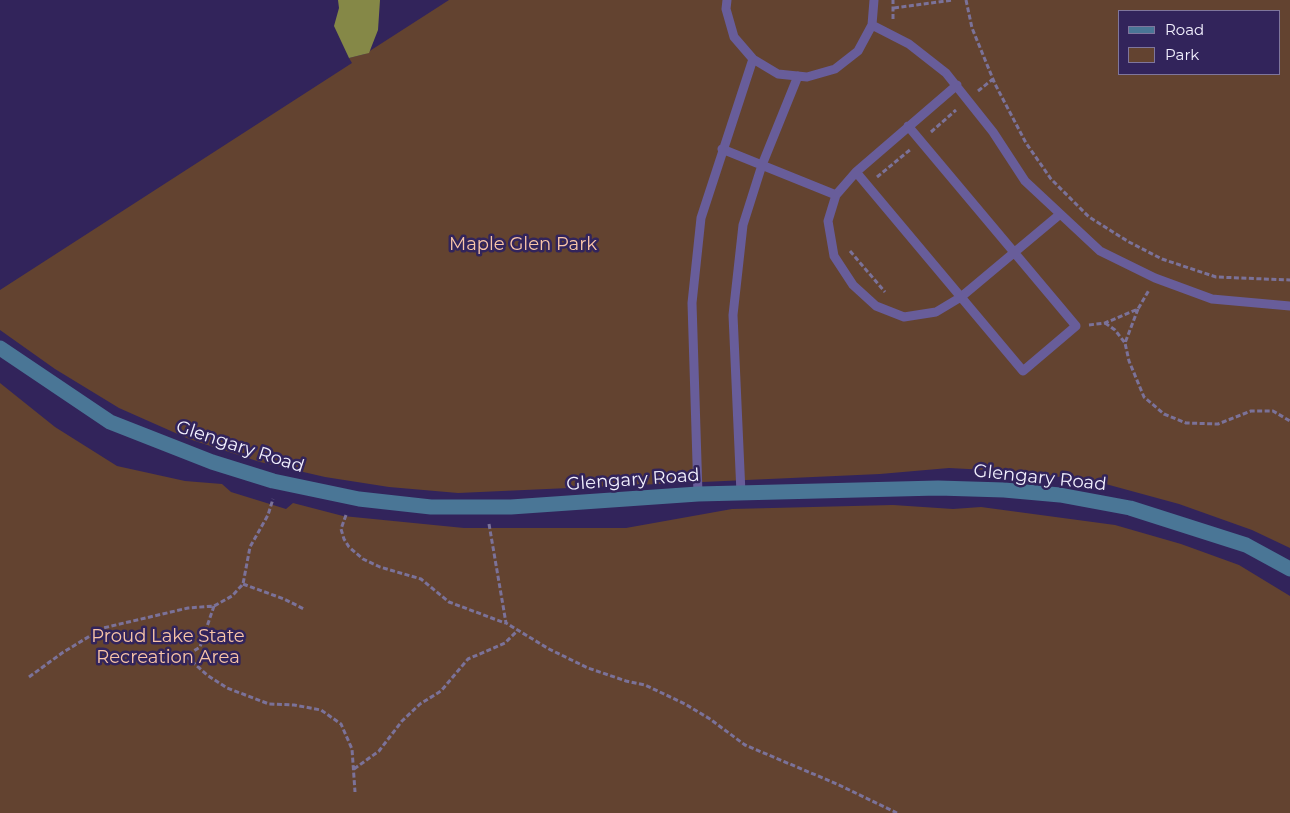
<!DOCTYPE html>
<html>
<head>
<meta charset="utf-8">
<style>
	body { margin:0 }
	#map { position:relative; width:1290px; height:813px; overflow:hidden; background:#32245b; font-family:Montserrat,sans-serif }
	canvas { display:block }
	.legend { position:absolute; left:1118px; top:10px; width:162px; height:65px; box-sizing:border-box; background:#32245b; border:1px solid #7f769c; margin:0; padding:6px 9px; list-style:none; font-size:15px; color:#f2f0fe }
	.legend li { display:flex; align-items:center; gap:10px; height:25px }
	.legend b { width:25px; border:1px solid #7f769c }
</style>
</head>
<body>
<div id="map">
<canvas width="1290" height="813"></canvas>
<ul class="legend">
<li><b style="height:6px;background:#4a7696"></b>Road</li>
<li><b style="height:14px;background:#634330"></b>Park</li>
</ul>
</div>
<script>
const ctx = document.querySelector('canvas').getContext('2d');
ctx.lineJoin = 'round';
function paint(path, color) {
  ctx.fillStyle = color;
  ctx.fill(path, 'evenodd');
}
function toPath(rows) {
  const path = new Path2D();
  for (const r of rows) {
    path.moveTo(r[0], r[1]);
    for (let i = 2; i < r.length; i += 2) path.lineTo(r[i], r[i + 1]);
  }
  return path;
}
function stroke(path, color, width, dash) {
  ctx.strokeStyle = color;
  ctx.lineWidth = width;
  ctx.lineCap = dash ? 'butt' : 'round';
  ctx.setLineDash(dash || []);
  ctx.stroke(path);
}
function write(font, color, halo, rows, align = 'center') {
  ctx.font = font + ' Montserrat,sans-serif';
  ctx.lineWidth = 5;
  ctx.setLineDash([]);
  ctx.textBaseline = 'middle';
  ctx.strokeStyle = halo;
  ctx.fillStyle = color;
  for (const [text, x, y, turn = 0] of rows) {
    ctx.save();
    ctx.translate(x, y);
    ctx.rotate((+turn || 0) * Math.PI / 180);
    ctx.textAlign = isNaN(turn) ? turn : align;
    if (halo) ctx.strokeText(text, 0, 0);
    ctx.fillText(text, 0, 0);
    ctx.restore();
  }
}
paint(toPath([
	[449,0,1290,0,1290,548,1252,530,1179,504,1102,483,1025,472,949,468,880,474,458,493,389,487,325,477,260,462,189,439,119,408,55,369,0,330,0,290,352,63,349,58,365,54],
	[1119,11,1279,11,1279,74,1119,74],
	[0,383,55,427,117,466,185,481,222,484,231,492,286,509,293,503,343,516,464,528,626,528,732,509,893,505,953,509,981,507,1115,525,1181,544,1239,565,1290,596,1290,813,0,813]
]), '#634330');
paint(toPath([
	[338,0,380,0,378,30,369,53,349,58,334,26,339,8]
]), '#858847');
stroke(toPath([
	[966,0,972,28,995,84,1026,143,1051,179,1089,217,1129,242,1162,259,1216,277,1290,280],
	[894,8,953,0],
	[893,19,893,0],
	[978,91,993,79],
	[931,132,956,110],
	[877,177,911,149],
	[850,251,885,292],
	[1138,309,1125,343,1129,361,1144,397,1164,414,1186,423,1218,424,1251,411,1273,411,1290,421],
	[1105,323,1115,330,1125,343],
	[1089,325,1105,323,1138,309,1149,290],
	[346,515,341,529,344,539,349,547,363,559,380,567,421,579,449,602,505,623],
	[489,524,506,623,549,649,588,668,626,681,645,685,685,704,710,719,745,745,837,784,897,813],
	[243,584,284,599,304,609],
	[214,606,200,647,186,656,207,675,227,688,269,704,294,705,321,710,341,724,352,749,355,792],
	[29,677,62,653,103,628,188,608,214,606,232,596,243,584,250,547,268,515,273,499],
	[354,769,379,751,402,721,420,704,441,691,468,659,505,643,518,630]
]), '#7b7299', 3, [5, 2.5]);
stroke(toPath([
	[727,0,726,9,734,37,753,59,778,74,807,77,835,69,858,51,872,25,874,0],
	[872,25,909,44,946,73,993,132,1025,181,1100,251,1155,278,1212,299,1290,306],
	[957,85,856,172,836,195,828,221,834,256,853,285,876,306,904,317,936,312,961,297,1059,215],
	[722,149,836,195],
	[856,172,1023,371,1076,326,908,126],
	[741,493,733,315,743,225,762,165,798,76],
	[698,494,692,303,701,218,753,59]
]), '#685d9a', 9);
stroke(toPath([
	[0,348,110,422,212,462,273,481,359,499,431,507,511,507,698,494,938,488,1004,490,1060,495,1130,508,1246,545,1290,569]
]), '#4a7696', 15);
write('18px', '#f9c5a8', '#32245b', [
	["Maple Glen Park",523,245],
	["Proud Lake State",168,637],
	["Recreation Area",168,658]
]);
write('18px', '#f2f0fe', '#32245b', [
	["Glengary Road",240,447,18],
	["Glengary Road",1040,478,6],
	["Glengary Road",633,480,-4]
]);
</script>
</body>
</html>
